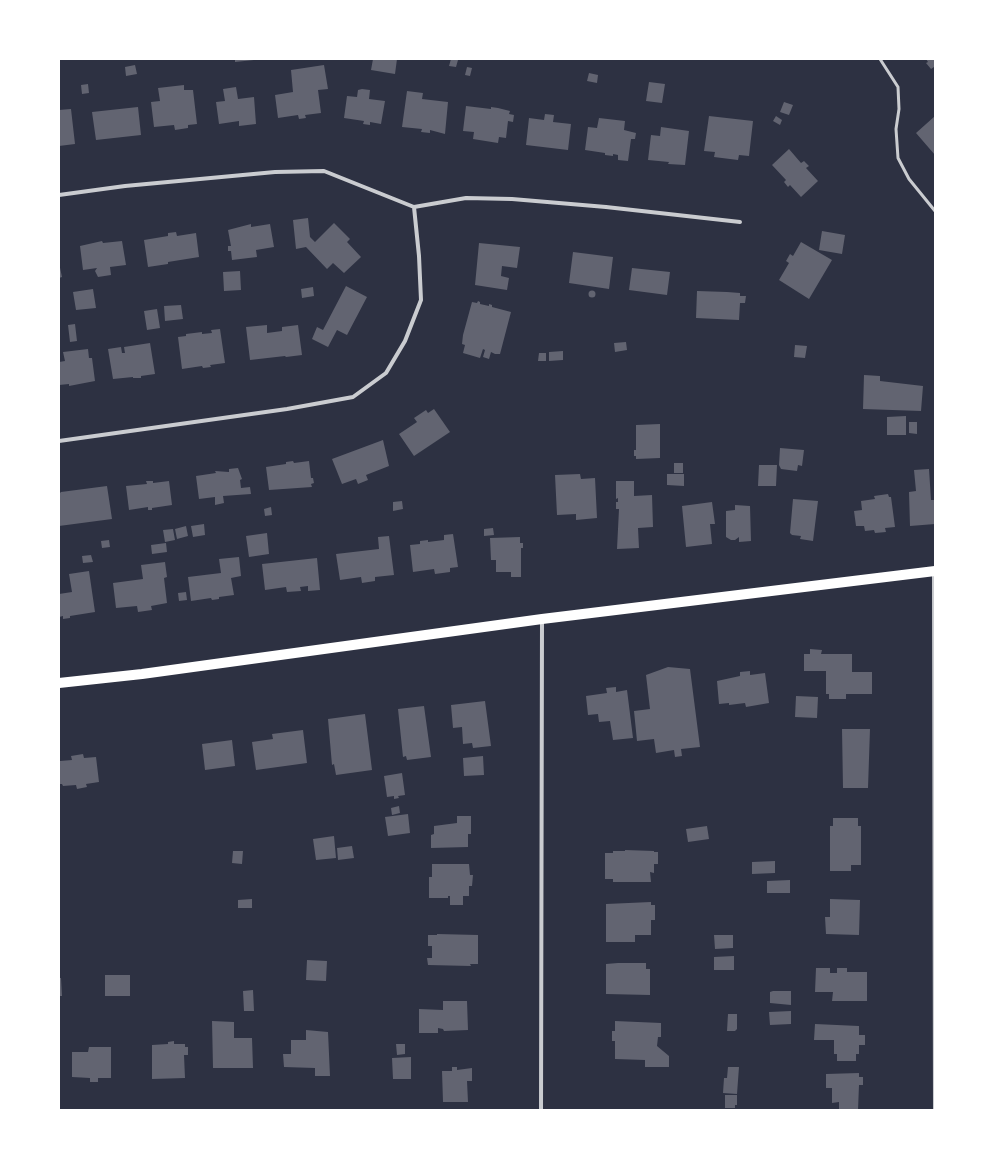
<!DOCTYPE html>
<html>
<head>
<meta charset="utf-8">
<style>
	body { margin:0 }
	#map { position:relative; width:994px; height:1169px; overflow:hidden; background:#2d3142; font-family:Cabin,sans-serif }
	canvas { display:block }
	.frame { position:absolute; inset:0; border:60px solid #fff; pointer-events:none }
</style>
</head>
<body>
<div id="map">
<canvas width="994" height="1169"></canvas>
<div class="frame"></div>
</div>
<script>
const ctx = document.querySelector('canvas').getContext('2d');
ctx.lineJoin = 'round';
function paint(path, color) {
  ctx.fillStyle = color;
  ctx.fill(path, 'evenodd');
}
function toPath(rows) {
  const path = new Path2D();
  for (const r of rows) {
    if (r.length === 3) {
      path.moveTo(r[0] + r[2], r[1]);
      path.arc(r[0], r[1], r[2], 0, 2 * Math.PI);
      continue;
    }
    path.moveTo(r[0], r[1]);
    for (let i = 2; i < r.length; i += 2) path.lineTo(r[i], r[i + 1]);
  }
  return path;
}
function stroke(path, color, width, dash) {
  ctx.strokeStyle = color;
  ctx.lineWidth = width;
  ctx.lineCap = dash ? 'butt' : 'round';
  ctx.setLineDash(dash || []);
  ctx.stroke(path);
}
paint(toPath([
	[235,59,253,59,254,60,235,62],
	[373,59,397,59,395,74,371,70],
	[451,59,458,60,456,67,449,66],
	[926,59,935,59,935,69,934,67,931,69,926,63,928,62],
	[135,65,137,74,126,76,125,67],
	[324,65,328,89,318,90,321,113,305,115,306,118,299,119,298,115,278,118,275,95,293,92,291,70],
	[467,67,472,68,470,76,465,75],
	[589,73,598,75,597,83,587,81],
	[649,82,665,84,662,103,646,101],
	[88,84,89,93,82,94,81,85],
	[184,85,184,90,193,90,197,124,188,125,188,128,175,130,174,125,154,127,151,102,160,101,158,88],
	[236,87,238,99,254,97,256,124,239,126,239,121,219,124,216,102,225,101,223,89],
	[362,89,370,90,369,99,385,101,381,124,370,122,370,125,363,124,364,121,344,118,347,96,357,97,358,90],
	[407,91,423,93,422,99,448,102,445,134,430,130,430,133,421,132,422,129,402,127],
	[784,102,793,105,789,115,780,112],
	[466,106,491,109,491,107,498,108,510,111,509,114,514,115,513,122,508,121,506,138,499,137,498,143,473,139,474,132,463,131],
	[138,107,141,135,96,140,92,112],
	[71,109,75,144,59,146,59,110],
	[545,114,554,115,553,122,571,124,568,150,526,145,529,118,544,120],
	[709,116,753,121,749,156,739,155,738,160,714,157,715,152,704,151],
	[776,116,782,120,780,125,773,121],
	[935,116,935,155,916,133],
	[599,118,625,121,624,130,636,133,635,139,631,139,628,161,618,160,618,155,613,154,613,156,605,155,605,153,585,150,588,127,597,128],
	[661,127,689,131,685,165,668,164,669,162,648,160,651,135,660,136],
	[789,149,801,163,804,161,809,166,806,168,818,181,801,197,790,185,788,187,784,182,786,180,772,165],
	[308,218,310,237,315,242,334,223,350,239,347,242,361,257,344,273,333,263,327,269,306,247,296,249,293,220],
	[251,224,251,227,270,224,274,247,256,250,257,257,232,260,231,251,228,251,228,246,231,246,228,230],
	[822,231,845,235,842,254,819,250],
	[176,232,177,236,196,233,199,257,168,262,168,264,148,267,144,240,168,236,168,233],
	[102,241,103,243,122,241,126,265,110,267,111,275,98,277,95,271,97,268,83,270,80,246],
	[801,242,832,260,809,299,779,280,789,263,786,261,790,254,793,256],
	[479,243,520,247,517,268,502,266,501,276,509,278,507,290,475,285],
	[573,252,613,257,609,289,569,283],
	[59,263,62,277,59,278],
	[632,268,670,272,667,295,629,290],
	[240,271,241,290,224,291,223,272],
	[346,286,367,297,347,335,337,330,328,347,312,339,317,327,323,330],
	[313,287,314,296,302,298,301,289],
	[93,289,96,308,76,310,73,292],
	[592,294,3.5],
	[697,291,727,292,740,293,740,296,746,296,745,303,740,303,739,320,696,318],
	[478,301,480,302,480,304,489,306,489,304,492,305,492,307,511,312,500,354,495,354,491,352,489,359,483,357,485,350,483,349,480,358,463,353,465,345,462,344,463,335,472,302,477,303],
	[181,305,183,319,165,321,164,306],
	[157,309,160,328,147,330,144,311],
	[75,324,77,341,70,342,68,325],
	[267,325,267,333,282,331,282,327,298,325,302,355,286,357,285,356,250,360,246,327],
	[220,329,225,363,210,365,211,367,203,368,202,366,182,369,178,337,186,336,186,334,202,332,202,334,212,333,211,330],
	[626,342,627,350,615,352,614,343],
	[150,343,155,374,141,376,141,378,133,378,133,377,113,379,108,349,121,347,122,353,125,353,124,347],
	[795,345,807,346,805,358,794,357],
	[88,349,89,358,92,358,95,381,69,386,69,384,59,385,59,362,65,361,63,352],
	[563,351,563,360,549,361,549,352],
	[539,353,546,353,546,361,538,361],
	[864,375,880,376,880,381,923,386,921,411,863,409],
	[434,409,450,432,414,456,399,434,417,422,414,418,426,410,428,413],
	[906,416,906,435,887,435,887,417],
	[909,422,917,422,917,434,909,433],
	[660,424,660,458,636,459,636,456,634,456,634,450,636,450,636,425],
	[383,440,389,466,366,475,368,480,358,484,356,479,342,484,332,459],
	[780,448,804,450,802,466,798,465,797,471,781,469,779,465],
	[293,461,294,463,309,461,311,478,313,478,314,483,311,484,312,487,269,490,266,467,286,464,286,462],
	[674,463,683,463,683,473,674,473],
	[759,465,777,465,776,486,758,486],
	[238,468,242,479,240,480,241,488,250,487,251,494,223,496,224,503,215,505,215,497,199,499,196,476,216,473,215,471,229,472,229,469],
	[929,469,931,500,935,500,935,524,910,526,909,492,916,491,914,470],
	[580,474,581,479,595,478,597,518,576,520,576,514,557,515,555,475],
	[667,474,684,474,684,486,667,485],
	[146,481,153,481,153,483,169,481,172,505,152,508,152,510,148,510,148,507,129,510,126,486,147,484],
	[616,481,634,481,634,496,652,495,653,527,638,528,639,548,617,549,619,509,616,509,616,502,618,502,618,498,616,499],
	[107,486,112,519,59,526,59,494,61,492],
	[888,494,889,497,891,497,895,527,885,528,886,532,875,533,874,530,865,531,864,526,856,526,854,511,862,510,861,501,875,499,874,496],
	[793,499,818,501,813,541,800,539,801,536,792,535,790,533],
	[402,501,403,509,393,511,393,502],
	[712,502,715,524,710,524,712,544,686,547,682,506],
	[735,505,750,506,751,541,739,542,739,537,735,540,731,540,726,537,726,511,735,510],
	[271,507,272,515,265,516,264,509],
	[204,524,205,535,193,537,191,526],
	[186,526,188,536,177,539,175,529],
	[493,528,494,535,484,536,484,529],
	[173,529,175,540,165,542,163,530],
	[267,533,269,554,249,557,246,536],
	[453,534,458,567,450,568,450,572,435,574,434,569,413,572,410,545,420,544,420,541,428,540,428,542,444,540,444,535],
	[389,536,394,575,375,577,375,581,362,583,361,577,340,580,336,554,379,549,378,537],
	[520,537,520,543,523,543,523,548,521,548,521,577,511,577,511,572,496,572,496,560,491,560,490,538],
	[109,540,110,547,102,548,101,541],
	[166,543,167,552,152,554,151,545],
	[91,555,93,562,83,563,82,556],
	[239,557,241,576,231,578,234,595,219,597,219,599,212,600,211,598,191,601,188,577,221,573,219,559],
	[317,558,320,590,308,591,308,586,300,587,301,591,287,592,286,587,265,590,262,564],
	[165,562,167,577,164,578,167,603,151,606,152,610,138,612,137,606,116,608,113,583,143,579,141,565],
	[89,571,95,612,70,616,70,618,63,619,63,616,59,617,59,594,72,592,69,574],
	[186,592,187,600,179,601,178,593],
	[810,649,822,650,821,654,852,654,852,672,872,672,872,694,846,694,846,699,829,699,829,694,826,694,826,671,804,671,804,654,810,654],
	[668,667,690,669,700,747,681,749,682,756,675,757,674,750,656,753,654,739,637,741,634,711,650,709,646,675],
	[750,671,750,675,765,673,769,703,746,707,745,703,729,705,729,703,719,704,717,681,740,676,740,672],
	[616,687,616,692,627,690,633,738,613,740,610,721,599,722,598,714,588,715,586,696,607,693,606,688],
	[796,696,818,697,817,718,795,717],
	[485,701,491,746,473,748,472,743,463,744,462,727,453,728,451,705],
	[424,706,431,757,407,760,406,756,403,757,398,709],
	[365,714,372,770,336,775,334,764,332,765,328,719],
	[842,729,870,729,868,788,843,788],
	[303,730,307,763,256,770,252,742,273,739,272,734],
	[232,740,235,766,205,770,202,744],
	[83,754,84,758,96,757,99,782,86,784,87,787,77,789,76,785,63,786,62,784,59,784,60,761,72,760,71,756],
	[483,756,484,775,464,776,463,758],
	[402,773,405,795,398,796,399,798,394,799,394,796,387,797,384,776],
	[399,806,400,813,392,815,391,808],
	[408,814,410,833,388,836,385,817],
	[457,816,471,816,471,834,468,834,468,847,431,848,431,835,434,834,434,826,457,823],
	[833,818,858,818,858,826,861,826,861,865,851,865,851,871,830,871,830,826,833,826],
	[707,826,709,839,688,842,686,829],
	[334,836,336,858,316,860,313,839],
	[352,846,354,858,338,860,337,848],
	[625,850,654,851,654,852,658,852,658,864,654,864,654,873,650,872,651,882,613,882,613,879,605,879,605,853,613,853,613,851,625,851],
	[233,851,243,851,242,864,232,863],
	[775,861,775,873,752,874,752,862],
	[432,864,469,864,470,875,473,875,472,886,469,886,469,896,463,896,463,905,450,905,450,896,448,896,448,898,429,898,429,877,432,877],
	[790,880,790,893,767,893,767,881],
	[252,899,252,908,238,908,238,900],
	[830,899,860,900,859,935,826,934,825,917,830,917],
	[651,902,651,905,655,905,655,920,651,920,651,935,635,935,635,942,606,942,606,904],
	[437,934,478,935,478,964,470,964,471,966,428,965,427,958,432,958,432,946,428,946,428,935,437,935],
	[714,935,733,935,733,948,715,949],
	[734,956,734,970,714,970,714,957],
	[307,960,327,961,326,981,306,980],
	[618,963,646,963,646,969,650,969,650,995,606,994,606,964],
	[816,968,830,968,830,973,837,973,837,968,847,968,847,972,867,972,867,1001,832,1001,833,992,815,992],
	[105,975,130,975,130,996,105,996],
	[59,978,61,978,62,996,59,996],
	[253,990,254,1011,244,1011,243,991],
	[773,991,791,991,791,1005,770,1003,770,992],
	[443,1001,467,1001,468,1030,444,1031,443,1029,438,1028,438,1033,419,1033,419,1009,443,1010],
	[791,1011,791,1024,770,1025,769,1012],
	[728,1014,737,1014,737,1029,735,1031,727,1031],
	[212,1021,234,1022,234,1038,252,1038,253,1068,213,1068],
	[615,1021,661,1023,661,1037,658,1037,657,1046,669,1056,669,1067,645,1067,645,1060,615,1059,615,1041,612,1041,612,1031,615,1031],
	[815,1024,859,1026,859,1035,865,1035,865,1045,859,1045,859,1054,856,1054,856,1061,837,1061,837,1054,834,1054,834,1040,814,1040],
	[306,1030,328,1032,330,1076,315,1076,315,1068,284,1067,283,1054,291,1054,291,1040,306,1040],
	[174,1041,174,1044,185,1044,185,1047,188,1047,188,1055,184,1055,185,1078,152,1079,152,1045,168,1044,168,1042],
	[396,1044,405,1044,405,1054,397,1055],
	[89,1047,111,1047,111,1078,98,1078,98,1082,90,1082,90,1078,72,1077,72,1052,88,1052],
	[411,1057,411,1079,393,1079,392,1058],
	[452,1067,457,1067,457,1070,472,1068,472,1081,467,1081,468,1102,443,1102,442,1071,452,1071],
	[728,1067,739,1067,737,1094,723,1093,724,1078,727,1078],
	[859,1073,859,1077,863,1077,863,1085,859,1085,858,1110,839,1110,839,1102,832,1103,832,1088,826,1088,826,1074],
	[725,1095,737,1095,737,1105,735,1105,735,1108,725,1108]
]), '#626471');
stroke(toPath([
	[880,59,898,87,899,109,896,129,898,158,909,179,935,211]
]), '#caccd0', 3);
stroke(toPath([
	[59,195,125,186,275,172,324,171,414,207],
	[414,207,466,198,512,199,606,207,740,222],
	[59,441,287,409,353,397,386,373,405,341,421,300,419,256,414,207],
	[934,572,935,1110],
	[541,1110,542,620]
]), '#caccd0', 4);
stroke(toPath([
	[59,683,142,674,542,619,935,571]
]), '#fff', 10);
</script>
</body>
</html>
